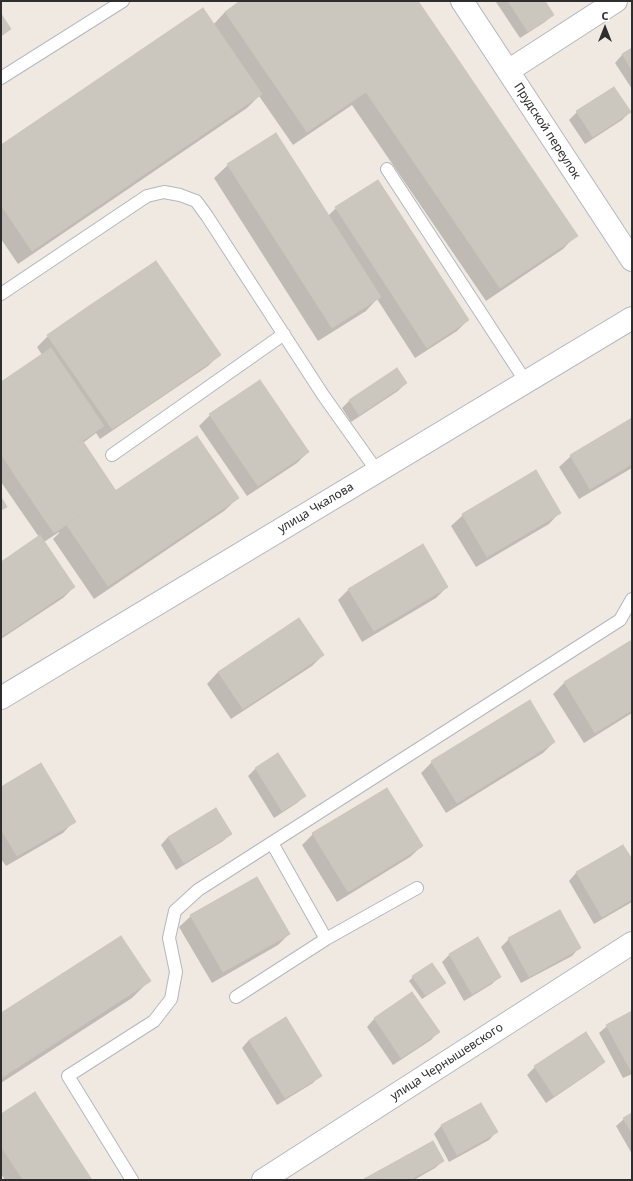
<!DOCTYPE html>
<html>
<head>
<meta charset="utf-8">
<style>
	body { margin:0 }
	#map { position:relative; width:633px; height:1181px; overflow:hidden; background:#efe9e1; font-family:"Noto Sans",sans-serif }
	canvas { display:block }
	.frame { position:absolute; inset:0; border:2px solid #2e2e2e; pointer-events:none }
	.north { position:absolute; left:585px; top:8px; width:40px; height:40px; -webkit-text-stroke:3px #fff; paint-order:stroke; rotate:0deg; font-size:11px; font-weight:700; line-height:16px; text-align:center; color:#2e2e2e }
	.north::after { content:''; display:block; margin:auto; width:14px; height:18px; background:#2e2e2e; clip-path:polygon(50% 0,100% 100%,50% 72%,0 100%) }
</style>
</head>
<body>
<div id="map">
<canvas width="633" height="1181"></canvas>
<div class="frame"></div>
<div class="north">С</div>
</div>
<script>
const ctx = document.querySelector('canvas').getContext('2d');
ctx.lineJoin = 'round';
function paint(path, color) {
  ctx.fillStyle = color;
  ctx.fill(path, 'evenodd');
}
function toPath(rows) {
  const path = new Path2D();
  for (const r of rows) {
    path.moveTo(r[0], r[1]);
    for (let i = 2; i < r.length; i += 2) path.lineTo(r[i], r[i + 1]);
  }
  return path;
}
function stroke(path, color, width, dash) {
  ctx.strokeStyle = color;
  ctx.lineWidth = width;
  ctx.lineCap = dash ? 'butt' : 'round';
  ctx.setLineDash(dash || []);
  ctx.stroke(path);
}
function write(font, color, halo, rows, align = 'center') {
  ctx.font = font + ' "Noto Sans",sans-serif';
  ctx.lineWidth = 3;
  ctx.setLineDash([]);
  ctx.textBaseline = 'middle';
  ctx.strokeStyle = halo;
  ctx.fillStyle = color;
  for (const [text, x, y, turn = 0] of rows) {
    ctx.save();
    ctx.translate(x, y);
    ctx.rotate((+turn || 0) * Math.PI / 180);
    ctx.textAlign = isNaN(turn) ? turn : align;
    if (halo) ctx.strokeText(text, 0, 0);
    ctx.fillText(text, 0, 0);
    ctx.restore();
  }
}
paint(toPath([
	[242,1,417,1,576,235,563,249,486,301,352,105,293,145,259,96,247,108,18,264,1,239,1,146,213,25,225,12],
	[497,1,543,1,552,15,545,22,520,38,496,2],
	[632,49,632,89,615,63,622,55],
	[614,88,630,112,622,120,585,144,569,120,577,112],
	[228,165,328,216,336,208,468,320,457,331,415,358,377,299,366,311,318,341,214,178],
	[48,336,219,355,208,366,100,439,96,433,83,443,115,491,238,498,224,511,94,599,53,539,59,533,59,532,44,542,74,587,63,598,1,639,1,563,39,537,1,482,1,383,42,355,37,347],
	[397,369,406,383,398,391,351,422,342,408,349,401],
	[210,415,308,452,297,463,247,496,199,426],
	[632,419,632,468,579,499,559,467,571,456],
	[536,472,560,512,549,524,476,567,451,526,463,515],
	[447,587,436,598,362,642,338,600,349,589],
	[630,643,632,646,632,713,584,743,553,694,564,683],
	[323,655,312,666,231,719,207,684,218,672],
	[554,742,543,753,446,813,421,773,432,762],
	[278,754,305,796,297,803,274,818,248,776,255,769],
	[1,788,74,821,63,833,6,866,1,859],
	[387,789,422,846,410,857,337,902,302,845,313,834],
	[231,834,223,841,176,870,161,845,168,837],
	[623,846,632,861,632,902,594,924,569,881,576,873],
	[257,878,289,934,278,945,212,983,179,927,191,916],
	[478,938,500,976,492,984,464,1001,442,962,449,955],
	[509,939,579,948,572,956,521,983,501,947],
	[413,977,441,986,422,999,409,981],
	[149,981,132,998,1,1083,1,1014],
	[412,993,438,1032,431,1040,393,1065,367,1027,374,1019],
	[632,1012,632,1074,623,1078,599,1033,607,1026],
	[585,1034,604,1062,596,1069,546,1103,527,1075,535,1067],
	[249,1040,321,1075,313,1083,277,1105,242,1048],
	[481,1104,496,1132,489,1140,449,1162,434,1134,441,1126],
	[632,1114,632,1154,616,1126,624,1119],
	[1,1115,91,1180,5,1180,1,1174],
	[432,1142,443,1161,435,1168,414,1180,365,1180]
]), '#0003');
const building = toPath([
	[240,1,418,1,444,39,307,132,225,12,240,1],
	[508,1,545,1,554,15,528,32,508,1],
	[203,8,262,94,32,251,1,205,1,145,203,8],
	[1,14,11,29,1,36,1,14],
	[444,39,578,236,500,288,366,92,444,39],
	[632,48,632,70,622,54,632,48],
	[614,87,631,112,593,137,576,111,614,87],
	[276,133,381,297,332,328,227,164,276,133],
	[378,180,469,320,427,348,335,207,378,180],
	[156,261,221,355,154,401,89,306,156,261],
	[89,306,154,401,112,429,47,335,89,306],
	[51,348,104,426,20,483,1,454,1,382,51,348],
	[397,368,407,383,359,415,349,400,397,368],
	[260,380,309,452,258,486,209,414,260,380],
	[632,418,632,464,590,489,570,455,632,418],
	[197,436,239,498,108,586,66,524,197,436],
	[82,440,116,491,54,533,20,483,82,440],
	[536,470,561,513,487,557,462,514,536,470],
	[1,497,7,507,1,510,1,497],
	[40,535,75,587,1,637,1,562,40,535],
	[423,544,448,587,374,631,348,589,423,544],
	[299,618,324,655,243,709,218,672,299,618],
	[630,641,632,644,632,710,595,733,564,682,630,641],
	[530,700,555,742,457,803,431,761,530,700],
	[278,753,306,796,282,811,255,768,278,753],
	[41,763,76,822,17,856,1,829,1,787,41,763],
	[387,788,423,846,348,892,312,833,387,788],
	[216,808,232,834,184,863,168,837,216,808],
	[623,845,632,859,632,899,602,917,576,872,623,845],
	[257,877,290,934,223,972,190,915,257,877],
	[560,910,581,948,529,977,508,938,560,910],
	[121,936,151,981,1,1078,1,1013,121,936],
	[478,937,501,977,472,994,449,954,478,937],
	[432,963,446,983,426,996,412,976,432,963],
	[412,992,440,1032,401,1058,374,1018,412,992],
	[632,1011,632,1071,631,1071,606,1025,632,1011],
	[286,1017,322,1076,285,1098,249,1040,286,1017],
	[586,1032,605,1062,554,1096,534,1066,586,1032],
	[35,1092,92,1180,23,1180,1,1146,1,1114,35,1092],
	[481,1103,498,1132,457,1155,441,1125,481,1103],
	[632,1113,632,1133,623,1118,632,1113],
	[433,1141,444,1161,410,1180,364,1179,433,1141]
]);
paint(building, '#cbc7bf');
stroke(building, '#cbc5ba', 1);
const service = toPath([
	[1,78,123,1],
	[387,169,526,382],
	[1,294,147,196,164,192,180,195,196,201,207,216,323,395,377,471],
	[112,455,284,334],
	[272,843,326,939,417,888],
	[236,997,326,939],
	[132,1180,68,1076,154,1021,171,999,176,972,169,938,175,911,198,890,620,620,632,599]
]);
const minor = toPath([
	[462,1,632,260],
	[508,71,616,1],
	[263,1180,632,943]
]);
const tertiary = toPath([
	[1,698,632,318]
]);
stroke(service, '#b4b7c1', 14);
stroke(minor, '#b4b7c1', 24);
stroke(tertiary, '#b4b7c1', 24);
stroke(service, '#fff', 12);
stroke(minor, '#fff', 22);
stroke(tertiary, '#fff', 22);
write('12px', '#2e2e2e', '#fff', [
	["Прудской переулок",547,131,57],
	["улица Чкалова",316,508,-31],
	["улица Чернышевского",447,1062,-33]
]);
</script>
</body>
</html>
